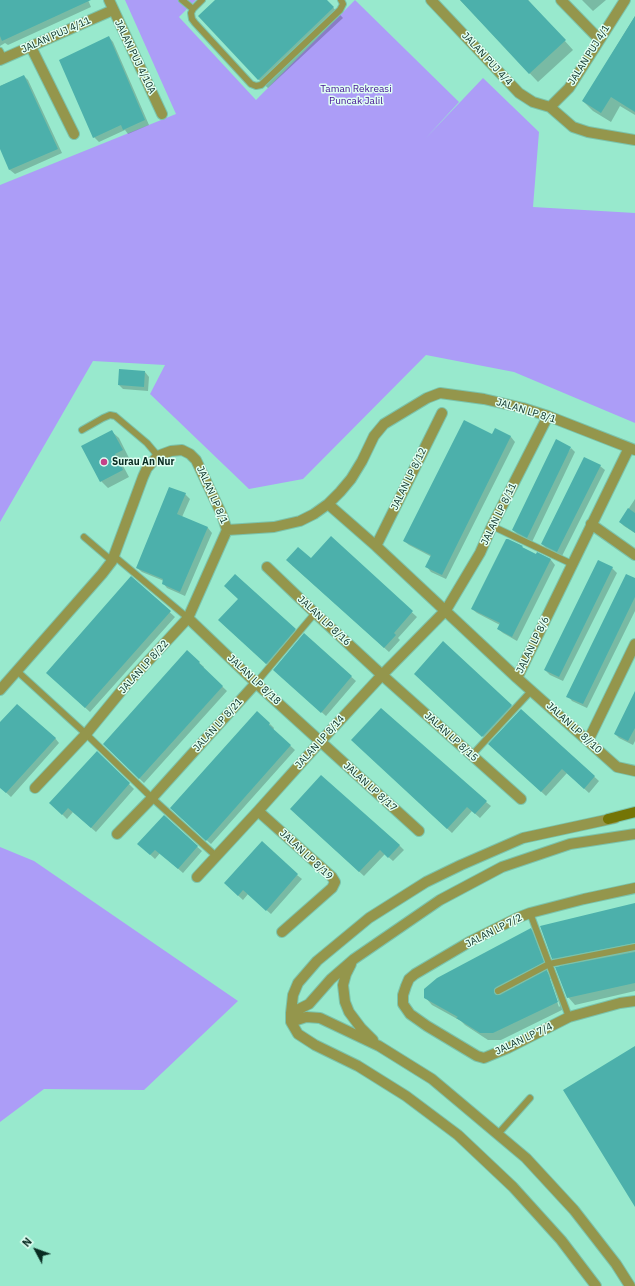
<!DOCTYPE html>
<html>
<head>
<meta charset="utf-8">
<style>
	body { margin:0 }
	#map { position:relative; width:635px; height:1286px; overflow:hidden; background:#98e9cd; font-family:"IBM Plex Sans",sans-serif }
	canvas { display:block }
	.north { position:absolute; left:16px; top:1230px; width:40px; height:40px; -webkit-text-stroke:3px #e0fff3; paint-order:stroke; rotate:311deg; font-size:11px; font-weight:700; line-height:16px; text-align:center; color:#092c22 }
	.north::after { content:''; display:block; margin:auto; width:14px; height:18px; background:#092c22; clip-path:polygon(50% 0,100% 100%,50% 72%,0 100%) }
</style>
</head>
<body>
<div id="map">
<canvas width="635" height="1286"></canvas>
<div class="north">N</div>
</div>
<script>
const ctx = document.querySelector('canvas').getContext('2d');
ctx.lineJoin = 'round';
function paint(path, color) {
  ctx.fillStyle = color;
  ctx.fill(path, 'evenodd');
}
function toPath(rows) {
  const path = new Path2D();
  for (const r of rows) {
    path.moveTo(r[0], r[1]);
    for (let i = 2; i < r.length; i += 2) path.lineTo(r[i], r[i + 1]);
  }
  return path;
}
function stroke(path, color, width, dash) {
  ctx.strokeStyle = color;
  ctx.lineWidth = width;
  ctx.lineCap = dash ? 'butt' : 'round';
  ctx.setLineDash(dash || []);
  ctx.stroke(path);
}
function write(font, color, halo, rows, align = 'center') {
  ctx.font = font + ' "IBM Plex Sans",sans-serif';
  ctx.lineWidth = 3;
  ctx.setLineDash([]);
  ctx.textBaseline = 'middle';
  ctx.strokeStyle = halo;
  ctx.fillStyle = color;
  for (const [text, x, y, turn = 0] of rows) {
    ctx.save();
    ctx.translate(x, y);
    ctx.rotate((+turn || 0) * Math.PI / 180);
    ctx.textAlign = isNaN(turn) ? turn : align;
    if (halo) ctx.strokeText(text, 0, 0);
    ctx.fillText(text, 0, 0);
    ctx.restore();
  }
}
paint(toPath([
	[125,0,196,0,179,17,256,100,355,0,459,102,425,139,483,78,539,132,533,207,635,213,635,423,514,372,426,355,303,479,249,489,150,394,165,365,93,361,0,522,0,185,176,114],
	[0,847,34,861,238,1001,144,1090,44,1089,0,1122]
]), '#ac9df7');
paint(toPath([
	[0,0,88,0,91,7,8,45,5,43,0,46],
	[216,0,326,0,343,18,268,88,258,79],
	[460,0,528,0,573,50,538,82],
	[582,0,606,0,593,11],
	[635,16,635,115,620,106,611,122,593,111,583,101],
	[109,37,113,42,149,125,128,134,125,130,99,142,94,137],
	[24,76,28,80,62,153,15,174,10,170,0,146,0,86],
	[145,372,149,377,148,391,123,389,119,385],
	[495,430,511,437,515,442,446,579,431,572,427,567,432,557,409,545,404,541,492,435],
	[111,431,119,438,129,458,121,462,129,477,108,488,101,481],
	[571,448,575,452,532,542,518,535,513,530],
	[600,466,605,470,562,556,546,548,542,544],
	[185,494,190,499,182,517,208,528,212,533,185,596,167,588,163,583,164,581,142,572,137,568],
	[635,499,635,533,624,526,620,522],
	[331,538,417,617,398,638,400,640,389,652,292,565,311,560],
	[507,540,522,547,526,550,536,555,537,553,551,560,555,565,517,641,503,633,498,629,500,625,477,613,472,609],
	[612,568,617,573,563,681,550,675,545,670],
	[132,578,175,617,90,712,52,677],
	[635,579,635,611,587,708,572,701,568,696],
	[224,625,295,630,300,634,271,668],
	[304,635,356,681,326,716,279,674],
	[443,643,516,710,488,741,420,678],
	[187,652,204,667,203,668,227,691,144,783,104,744],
	[635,693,635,741,633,745,619,738,615,734],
	[521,710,599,781,589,793,567,773,546,796,494,748],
	[0,724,55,738,59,743,11,797,0,787],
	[270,724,274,728,273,730,295,750,211,844,176,813],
	[352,740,486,802,491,806,480,818,472,811,452,833],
	[97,752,134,789,96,832,73,812,67,819,55,807],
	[296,814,399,845,404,850,393,861,385,854,364,876],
	[164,817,202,851,183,873,160,853,155,859,143,848],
	[297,875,302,879,271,914,248,894,243,900,230,888],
	[635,904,635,991,575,1005,568,997,562,967,553,958],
	[531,929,538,936,550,969,546,971,554,979,564,1009,501,1040,488,1040,465,1025,461,1021,432,1005,425,997],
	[549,979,551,979,560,1006,559,1007]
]), '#0003');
paint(toPath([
	[0,0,91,0,2,41,0,36],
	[215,0,327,0,334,7,258,80,198,16],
	[460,0,528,0,566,40,529,74],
	[635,16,635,112,611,97,601,113,582,101],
	[109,36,145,120,123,130,121,125,93,138,59,60],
	[24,75,58,149,9,170,0,149,0,86],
	[119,369,145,371,144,387,118,385],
	[464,420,492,434,495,428,511,436,442,575,425,567,431,555,403,541],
	[112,430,123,450,115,454,123,470,100,482,81,446],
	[556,439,571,447,527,538,512,530],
	[584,457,601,465,557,552,541,544],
	[169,487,186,493,177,514,208,527,180,592,162,584,163,579,136,568],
	[628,508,635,513,635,533,619,522],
	[331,536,413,611,394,633,396,635,384,648,286,560,298,547,311,558],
	[506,539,508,539,523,546,522,547,536,554,537,552,551,559,512,637,497,629,500,623,471,609],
	[598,560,613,567,559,677,544,670],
	[235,574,296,629,266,664,218,620,238,599,224,586],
	[626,574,635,578,635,597,583,704,566,697],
	[131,576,171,611,85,708,46,673],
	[304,633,352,676,321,713,273,670],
	[443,641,512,705,482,737,414,674],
	[187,650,200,662,199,663,223,686,139,779,103,744],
	[635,691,635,728,628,741,614,734],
	[17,704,56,738,6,793,0,788,0,722],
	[381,708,487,801,475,814,467,807,447,829,351,740],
	[521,709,595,776,584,789,562,769,541,792,488,744],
	[257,711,270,723,269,725,291,745,206,841,170,808],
	[97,751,130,783,91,828,68,808,62,815,49,803],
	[321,775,400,845,388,858,380,850,359,872,290,809],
	[164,815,198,846,178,869,155,850,150,855,137,844],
	[262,841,298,874,266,911,243,890,238,896,224,883],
	[635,903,635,943,552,959,540,926],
	[531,928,544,962,496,987,494,989,494,993,496,995,500,995,547,970,558,1002,493,1033,480,1033,456,1018,458,1017,424,998,424,989,437,978],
	[635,952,635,983,567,998,555,967],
	[635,1046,635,1207,563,1090]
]), '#4cb0ab');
const service = toPath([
	[182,0,193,9,202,0],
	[193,9,191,13,192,19,195,23,251,84,256,86,261,85,340,10,343,4,341,0],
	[0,51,4,59],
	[82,430,103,418,110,415,115,416,147,443,158,456],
	[492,526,572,564],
	[84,537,112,561],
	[114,556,188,618],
	[17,671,86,734,152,798,216,856],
	[256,683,315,613],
	[472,755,532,690],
	[530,913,569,1017],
	[498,991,549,964,635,947],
	[498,1134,530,1098]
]);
const minor = toPath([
	[109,0,162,114],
	[431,0,519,93,533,102,550,107,573,127,588,132,635,140],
	[561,0,599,39],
	[31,47,74,134],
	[0,60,113,10],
	[550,107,569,88,625,0],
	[328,504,376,546,517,678,629,448],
	[591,524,635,555],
	[376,546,442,413],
	[267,567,315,613,382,675,521,799],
	[188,618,256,683,419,831],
	[517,678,617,767,635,771],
	[0,690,102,574,112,561,143,477,147,468,158,456,163,454,171,451,182,450,190,454,196,460,222,515,227,530,274,527,300,521,314,514,328,504,340,492,351,479,362,461,374,436,384,424,427,398,440,393,484,399,523,408,548,416,635,450],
	[588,741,635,644],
	[35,788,86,734,127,684,188,618,227,530],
	[258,811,332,877,335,882,332,888,282,932],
	[117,834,152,798,256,683],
	[197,877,258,811,320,742,382,675,446,610,480,553,492,526,548,416],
	[635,888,584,899,530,913,517,918,471,941,415,974,409,979,406,986,403,995,403,1004,410,1014,427,1026,477,1056,484,1058,508,1048,569,1017,620,1003,635,1001]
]);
const tertiary = toPath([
	[351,964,346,974,343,985,345,1002,349,1012,361,1028,373,1040],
	[291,1013,309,1004,331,979,354,959,440,900,502,867,570,844,635,834],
	[291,1022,306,1017,320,1018,379,1046,432,1079,526,1158,574,1210,616,1264,630,1286],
	[596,1286,561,1240,513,1187,458,1135,406,1096,358,1066,315,1045,298,1034,291,1022,291,1013,293,995,298,983,317,961,369,918,426,882,461,865,523,838,615,818]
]);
const secondary = toPath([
	[608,819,635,812]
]);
stroke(service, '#7bc3ab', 8);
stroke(minor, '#7bc3ab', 12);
stroke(tertiary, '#7bc3ab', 12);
stroke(secondary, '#7bc3ab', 12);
stroke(service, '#94964c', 6);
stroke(minor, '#94964c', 10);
stroke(tertiary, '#94964c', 10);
stroke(secondary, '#747506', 10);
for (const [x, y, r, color] of [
	[104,462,4,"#c44289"]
]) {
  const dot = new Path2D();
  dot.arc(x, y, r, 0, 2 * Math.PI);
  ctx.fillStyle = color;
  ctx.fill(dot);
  stroke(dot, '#e0fff3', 1.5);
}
write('10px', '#092c22', '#e0fff3', [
	["JALAN PUJ 4/11",56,35,-24],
	["JALAN PUJ 4/1",589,55,-58],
	["JALAN PUJ 4/10A",135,57,64],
	["JALAN PUJ 4/4",487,59,47],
	["JALAN LP 8/1",526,411,17],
	["JALAN LP 8/12",409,479,-64],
	["JALAN LP 8/1",212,495,66],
	["JALAN LP 8/11",499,514,-64],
	["JALAN LP 8/16",324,621,43],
	["JALAN LP 8/6",533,645,-64],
	["JALAN LP 8/22",144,667,-48],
	["JALAN LP 8/18",254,680,43],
	["JALAN LP 8/21",218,725,-48],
	["JALAN LP 8//10",574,728,42],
	["JALAN LP 8/15",451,737,42],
	["JALAN LP 8/14",320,742,-48],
	["JALAN LP 8/17",370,787,42],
	["JALAN LP 8/19",306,855,43],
	["JALAN LP 7/2",494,931,-27],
	["JALAN LP 7/4",524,1039,-25]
]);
write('10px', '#420f92', '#e0fff3', [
	["Taman Rekreasi",356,89],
	["Puncak Jalil",356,101]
]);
write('bold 10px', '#092c22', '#e0fff3', [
	["Surau An Nur",112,462]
], 'left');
</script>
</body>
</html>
